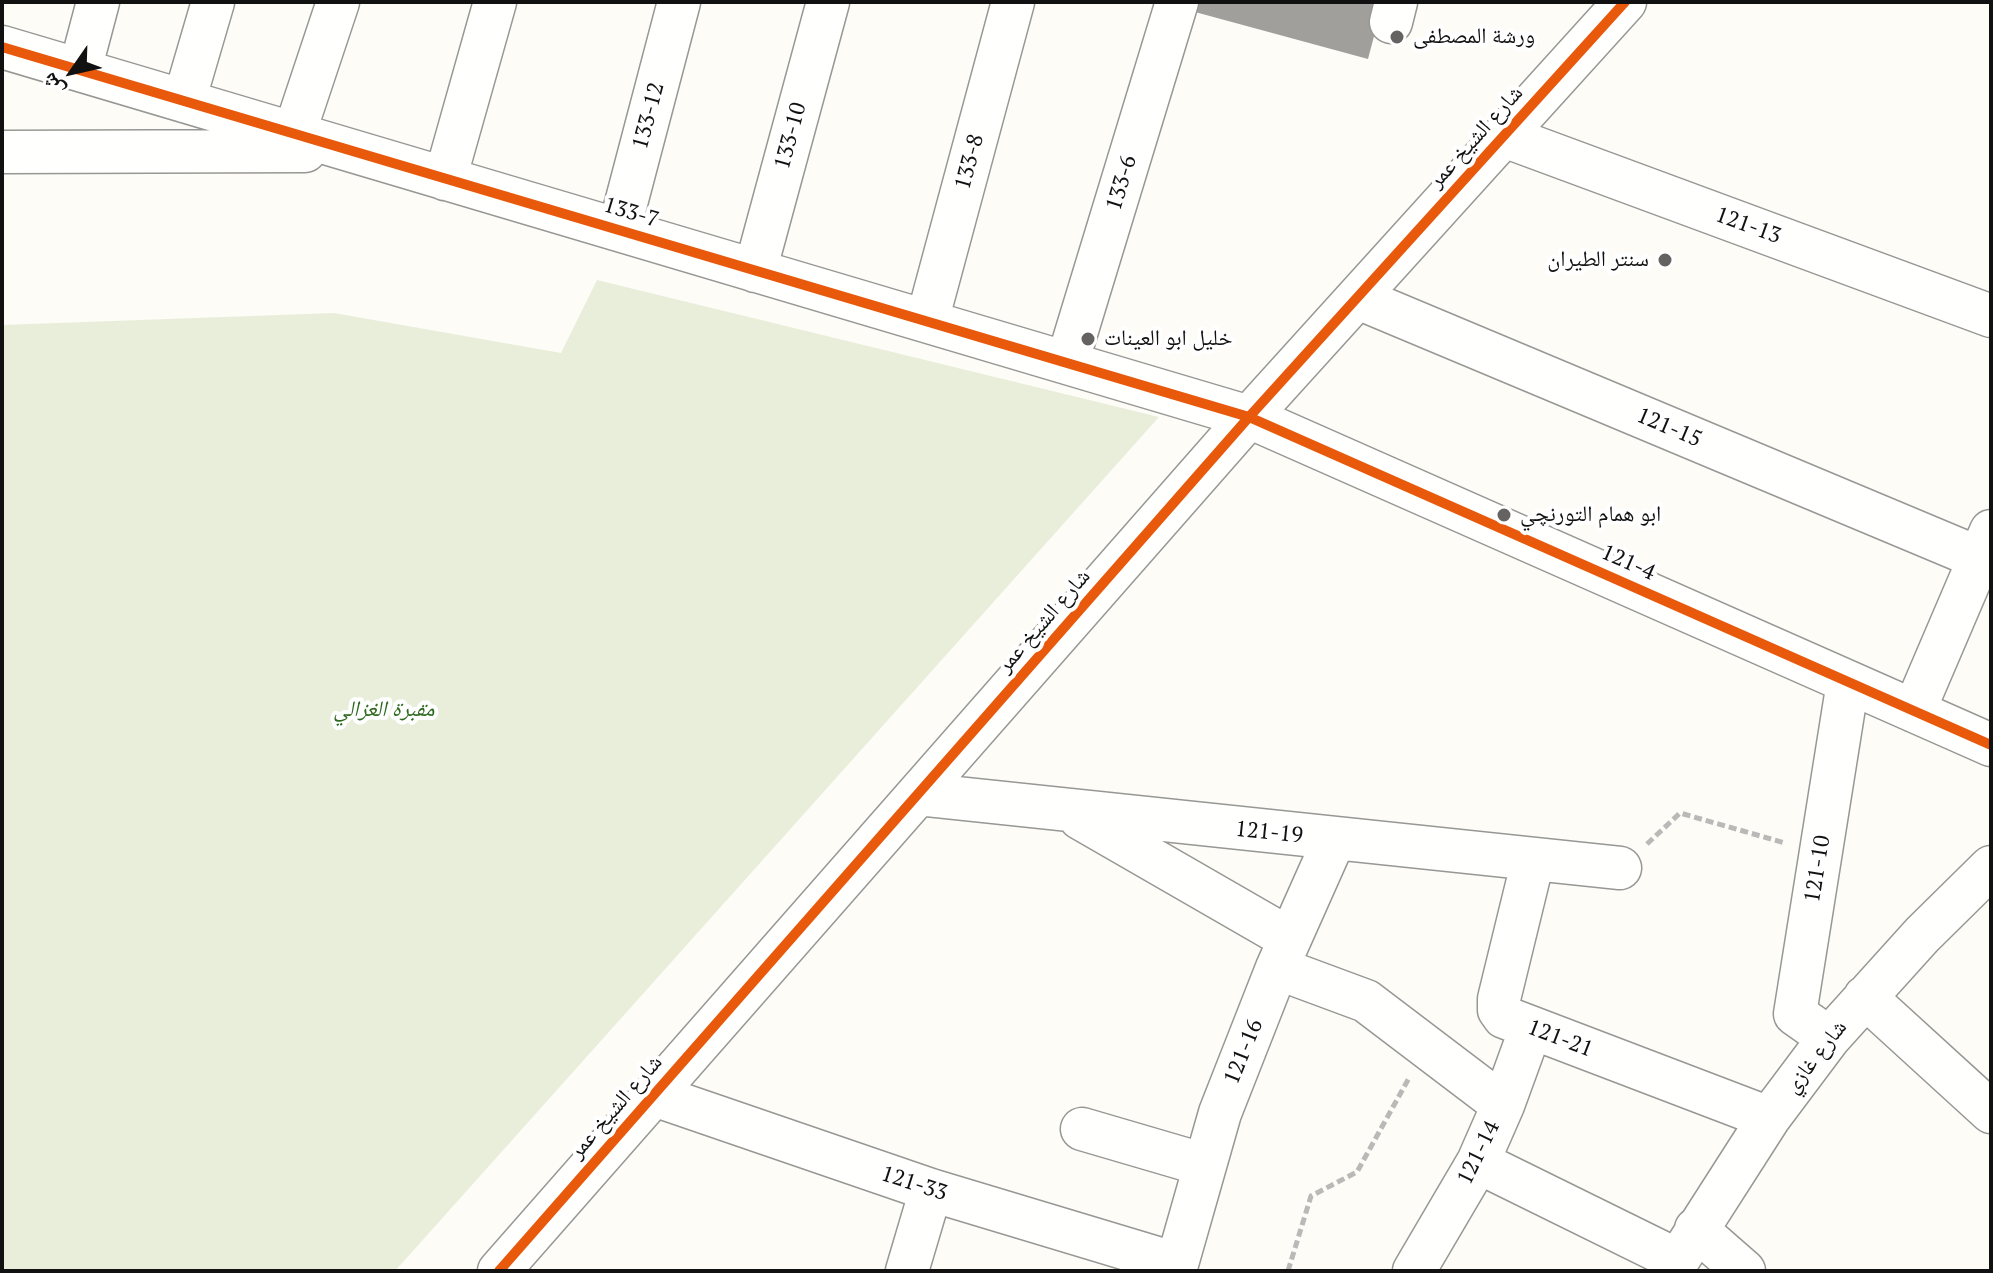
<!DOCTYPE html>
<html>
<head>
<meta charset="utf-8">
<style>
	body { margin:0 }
	#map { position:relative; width:1993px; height:1273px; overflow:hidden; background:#fdfcf7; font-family:"PT Serif","Noto Naskh Arabic",serif }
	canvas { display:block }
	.frame { position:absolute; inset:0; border:4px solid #111; pointer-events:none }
	.north { position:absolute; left:32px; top:32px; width:80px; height:80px; -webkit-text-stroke:6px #fff; paint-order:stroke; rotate:236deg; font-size:22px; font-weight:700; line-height:32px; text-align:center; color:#111 }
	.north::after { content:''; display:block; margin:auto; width:28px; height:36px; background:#111; clip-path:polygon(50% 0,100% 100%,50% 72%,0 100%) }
</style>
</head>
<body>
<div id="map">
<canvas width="1993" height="1273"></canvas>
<div class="frame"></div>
<div class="north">ش</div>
</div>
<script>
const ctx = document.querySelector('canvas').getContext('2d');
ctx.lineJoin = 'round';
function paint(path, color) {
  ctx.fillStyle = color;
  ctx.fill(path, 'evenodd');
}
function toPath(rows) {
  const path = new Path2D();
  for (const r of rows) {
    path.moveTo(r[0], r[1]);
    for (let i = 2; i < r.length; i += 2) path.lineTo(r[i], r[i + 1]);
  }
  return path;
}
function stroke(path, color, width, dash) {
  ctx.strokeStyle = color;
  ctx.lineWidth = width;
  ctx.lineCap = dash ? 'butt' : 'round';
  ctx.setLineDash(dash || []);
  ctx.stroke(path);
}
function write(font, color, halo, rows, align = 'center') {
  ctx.font = font + ' "PT Serif","Noto Naskh Arabic",serif';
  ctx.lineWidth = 8;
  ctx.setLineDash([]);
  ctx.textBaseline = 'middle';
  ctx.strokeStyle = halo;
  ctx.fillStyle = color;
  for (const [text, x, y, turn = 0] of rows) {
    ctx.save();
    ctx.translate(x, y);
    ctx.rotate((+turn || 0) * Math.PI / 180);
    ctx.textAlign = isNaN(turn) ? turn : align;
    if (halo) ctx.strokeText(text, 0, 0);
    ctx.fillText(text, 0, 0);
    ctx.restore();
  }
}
paint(toPath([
	[597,280,1159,417,395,1271,2,1271,2,325,334,313,561,353]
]), '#e9eedb');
paint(toPath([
	[1198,2,1383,2,1368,59,1195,12]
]), '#a19f9c');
const minor = toPath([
	[1391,22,1396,2],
	[2,47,1249,417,1991,745],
	[80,70,98,2],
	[184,101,213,2],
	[294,134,338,2],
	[1504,136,1991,316],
	[2,152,305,151],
	[445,179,495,2],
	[619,230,679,2],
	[755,271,828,2],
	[1358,298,1979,558],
	[927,321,1013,2],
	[1067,363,1177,2],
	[1914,711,1991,531],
	[918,794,1620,868],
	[1080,818,1290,939],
	[1533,860,1499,999,1499,1010,1504,1017,1769,1118],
	[1277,968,1366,1001,1503,1105],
	[1865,997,1991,1112],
	[1829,1038,1795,1014,1848,682],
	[654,1095,931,1190,1177,1264],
	[1082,1129,1205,1165],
	[1478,1162,1677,1260],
	[1696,1229,1744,1271],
	[499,1271,1249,417,1625,2],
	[907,1271,931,1190],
	[1175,1271,1220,1113,1277,968,1334,840],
	[1414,1271,1478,1162,1503,1105,1531,1028],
	[1671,1271,1769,1118,1829,1038,1922,935,1991,867]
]);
stroke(minor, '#979795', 45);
stroke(toPath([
	[1647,844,1680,813,1785,843],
	[1288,1271,1311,1196,1357,1172,1409,1078]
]), '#b9b9b8', 5, [8, 4]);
stroke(minor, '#fffffe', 42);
stroke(toPath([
	[2,47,1249,417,1991,745],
	[499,1271,1249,417,1625,2]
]), '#e8590c', 10);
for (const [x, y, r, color] of [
	[1397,37,8,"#646362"],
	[1665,260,8,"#646362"],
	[1088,339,8,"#646362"],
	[1504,515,8,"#646362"]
]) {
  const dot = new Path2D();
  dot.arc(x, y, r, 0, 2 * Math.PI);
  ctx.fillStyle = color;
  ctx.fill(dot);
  stroke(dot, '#fff', 3);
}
write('22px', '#111', '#fff', [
	["ورشة المصطفى",1413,37],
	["سنتر الطيران",1649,260,"right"],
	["خليل ابو العينات",1104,339],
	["ابو همام التورنچي",1520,515]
], 'left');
write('22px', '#111', '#fff', [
	["133-12",649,116,-75],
	["133-10",791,136,-75],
	["شارع الشيخ عمر",1476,137,-48],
	["133-8",970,162,-75],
	["133-6",1122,183,-73],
	["133-7",631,213,17],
	["121-13",1748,226,20],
	["121-15",1669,428,23],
	["121-4",1628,563,24],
	["شارع الشيخ عمر",1044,621,-49],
	["121-19",1269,833,6],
	["121-10",1818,869,-81],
	["121-21",1560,1039,21],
	["121-16",1244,1052,-68],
	["شارع غازي",1816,1057,-52],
	["شارع الشيخ عمر",616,1107,-49],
	["121-14",1479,1153,-64],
	["121-33",914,1184,18]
]);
write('italic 22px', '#2f6b1f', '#fff', [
	["مقبرة الغزالي",384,710]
]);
</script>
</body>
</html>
